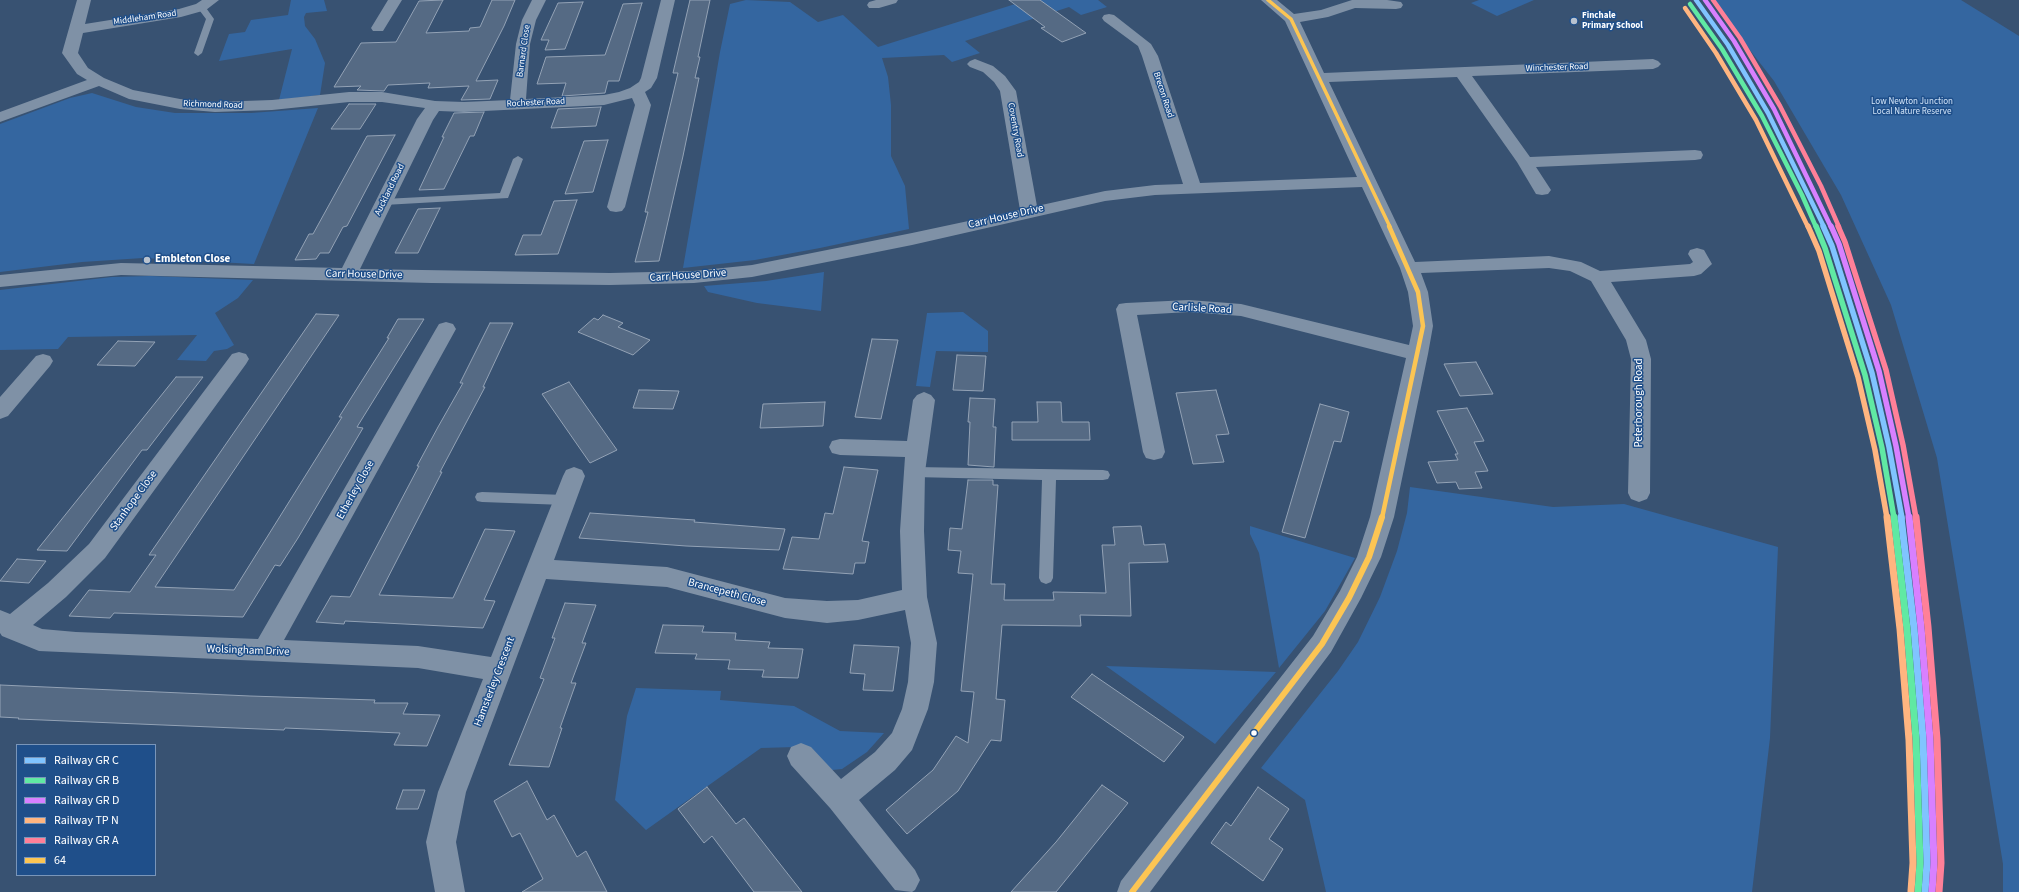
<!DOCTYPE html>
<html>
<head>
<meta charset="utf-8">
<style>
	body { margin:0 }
	#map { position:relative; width:2019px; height:892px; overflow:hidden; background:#385272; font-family:"Source Sans 3",sans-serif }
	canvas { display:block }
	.legend { position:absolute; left:16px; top:744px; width:140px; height:132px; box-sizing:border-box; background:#1f4f8a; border:1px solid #7995b9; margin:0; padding:5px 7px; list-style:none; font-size:12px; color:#fff }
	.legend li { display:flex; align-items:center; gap:8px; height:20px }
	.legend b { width:20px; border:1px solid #7995b9 }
</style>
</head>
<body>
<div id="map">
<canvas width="2019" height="892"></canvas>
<ul class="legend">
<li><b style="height:5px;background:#80c4ff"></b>Railway GR C</li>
<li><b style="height:5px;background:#60e9a3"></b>Railway GR B</li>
<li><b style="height:5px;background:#d880ff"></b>Railway GR D</li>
<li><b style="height:5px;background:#ffb580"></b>Railway TP N</li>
<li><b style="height:5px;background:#ff8098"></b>Railway GR A</li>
<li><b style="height:5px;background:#fcc553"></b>64</li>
</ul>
</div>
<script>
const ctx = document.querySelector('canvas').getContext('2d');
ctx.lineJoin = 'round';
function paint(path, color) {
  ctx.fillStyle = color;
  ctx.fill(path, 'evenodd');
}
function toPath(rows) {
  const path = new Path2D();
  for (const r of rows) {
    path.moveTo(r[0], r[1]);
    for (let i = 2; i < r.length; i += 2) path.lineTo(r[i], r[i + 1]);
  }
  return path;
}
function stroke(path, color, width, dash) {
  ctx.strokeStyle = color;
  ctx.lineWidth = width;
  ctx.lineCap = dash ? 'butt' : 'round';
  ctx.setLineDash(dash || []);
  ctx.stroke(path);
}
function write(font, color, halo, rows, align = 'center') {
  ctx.font = font + ' "Source Sans 3",sans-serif';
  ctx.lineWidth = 3;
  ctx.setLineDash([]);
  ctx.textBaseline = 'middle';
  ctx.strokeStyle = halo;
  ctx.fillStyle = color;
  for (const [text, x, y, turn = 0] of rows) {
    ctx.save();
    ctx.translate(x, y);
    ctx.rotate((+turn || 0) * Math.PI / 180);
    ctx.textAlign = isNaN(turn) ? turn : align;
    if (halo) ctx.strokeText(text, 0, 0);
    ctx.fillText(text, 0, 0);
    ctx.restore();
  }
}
paint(toPath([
	[291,0,324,0,327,11,306,13,304,17,305,26,315,39,325,63,320,95,279,100,292,49,219,61,229,34,245,32,251,20,288,15],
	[746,0,790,2,818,22,843,15,878,47,1028,0,1098,0,1107,7,1081,15,1069,7,965,41,980,53,952,62,944,55,882,58,888,77,891,105,891,156,905,186,909,229,820,248,755,260,683,268,720,52,730,4],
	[1479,0,1534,0,1497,16,1471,3],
	[1711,0,1961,0,2019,36,2019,892,2003,892,2003,864,1937,458,1891,305,1841,195,1774,81],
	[92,93,136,107,175,113,251,113,318,108,254,264,143,258,82,262,0,272,0,124,70,98],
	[824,272,821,311,757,303,708,292,704,286,766,281],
	[150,276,253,280,238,298,215,313,234,345,227,349,214,351,206,361,177,360,197,335,68,337,58,349,0,350,0,290,112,277],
	[963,312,988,331,988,352,936,351,930,387,916,386,927,313],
	[1410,487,1553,507,1624,504,1778,547,1770,738,1752,892,1326,892,1305,800,1261,768,1338,671,1358,642,1380,597,1397,551,1407,513],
	[1250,526,1355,558,1325,611,1279,668,1259,553,1250,534],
	[1106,666,1276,672,1215,744],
	[636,688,721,691,720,700,794,706,840,731,884,733,867,752,842,769,832,770,796,747,761,748,646,830,615,800,627,716]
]), '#3466a0');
const building = toPath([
	[443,0,426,33,469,31,470,28,480,27,492,0,515,0,504,26,476,81,498,80,490,99,461,100,469,86,428,88,430,83,388,85,384,91,357,90,361,86,334,87,361,43,396,42,419,1,443,0],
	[690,0,710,0,698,57,700,57,695,78,699,78,683,156,659,261,635,262,648,212,645,212,678,73,673,73,690,0],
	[1009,0,1040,0,1086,33,1062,42,1041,28,1045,27,1009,0],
	[583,2,565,49,545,50,549,40,541,40,558,3,583,2],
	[642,3,619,81,608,81,605,93,562,96,566,83,537,84,546,57,605,55,623,4,642,3],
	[349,104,376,104,360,129,331,129,349,104],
	[601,107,596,126,551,128,558,109,601,107],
	[484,112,474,136,470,136,444,189,419,190,444,137,442,137,454,113,484,112],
	[395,135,347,226,343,227,329,253,320,253,316,259,295,260,309,234,313,234,367,136,395,135],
	[608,140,593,192,565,194,584,141,608,140],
	[577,200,558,254,515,255,523,235,541,235,554,201,577,200],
	[440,208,418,253,395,253,418,209,440,208],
	[316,314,339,315,155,587,234,590,342,417,339,417,389,338,387,338,398,319,424,319,357,427,363,428,298,538,280,566,275,565,243,617,114,613,110,618,69,616,89,590,130,592,156,555,149,555,316,314],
	[603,315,623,323,618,327,650,340,633,355,578,332,594,318,598,320,603,315],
	[490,323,513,323,483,387,485,387,440,472,442,472,379,595,453,598,485,529,515,531,484,600,495,601,483,628,345,621,344,624,316,622,331,596,350,597,419,466,417,466,438,427,463,383,460,383,490,323],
	[872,339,898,340,881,419,855,417,872,339],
	[118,341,155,342,135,366,97,365,118,341],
	[957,355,986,356,983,391,953,390,957,355],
	[1476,362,1493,394,1460,396,1444,364,1476,362],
	[176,377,203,377,147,450,142,450,67,551,37,550,176,377],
	[569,382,617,450,590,463,542,394,569,382],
	[639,390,646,390,679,391,673,409,633,408,639,390],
	[1216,390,1229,434,1216,435,1224,462,1193,464,1176,393,1216,390],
	[970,398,995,399,993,427,996,427,994,467,968,465,970,422,968,422,970,398],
	[825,402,823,426,760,428,763,404,825,402],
	[1037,402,1061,402,1062,422,1089,422,1090,440,1012,440,1012,422,1038,422,1037,402],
	[1320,404,1349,412,1341,442,1334,441,1305,538,1282,532,1320,404],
	[1467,408,1484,441,1474,442,1488,471,1475,472,1482,488,1459,489,1456,482,1437,483,1428,462,1458,460,1455,454,1458,454,1437,411,1467,408],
	[844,467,878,470,862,541,869,542,865,563,855,563,853,574,783,569,792,537,819,539,825,513,833,514,844,467],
	[968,480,993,480,993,485,998,485,991,584,1005,584,1004,600,1054,600,1053,592,1106,593,1102,545,1115,545,1113,527,1141,526,1144,545,1165,544,1168,562,1129,563,1131,616,1080,615,1081,626,1002,625,996,699,1005,700,1001,741,991,740,958,791,907,834,886,810,933,770,956,736,968,743,974,692,961,691,973,574,958,573,961,551,948,550,950,528,962,529,968,480],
	[590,513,695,520,694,522,785,529,779,550,686,546,579,538,590,513],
	[17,559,46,561,29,583,0,581,17,559],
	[565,603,596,605,582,643,586,643,571,683,576,683,560,728,562,728,549,767,509,765,544,679,540,678,555,638,552,638,565,603],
	[663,625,704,626,702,632,736,633,735,640,770,642,768,648,803,649,798,678,762,677,764,670,728,669,730,660,695,659,697,654,655,653,663,625],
	[854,645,899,647,893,691,863,690,865,674,850,673,854,645],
	[1092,674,1184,737,1164,762,1071,697,1092,674],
	[0,685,250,696,375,700,374,703,408,703,403,714,440,715,427,746,394,745,400,733,285,728,284,730,18,719,19,718,0,717,0,685],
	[527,781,547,820,554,815,577,857,586,851,607,892,522,892,543,879,520,833,512,837,494,801,527,781],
	[1102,785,1128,803,1056,892,1011,892,1056,842,1102,785],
	[707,787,736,824,744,818,802,892,754,892,712,836,704,843,678,809,707,787],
	[1258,787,1289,809,1269,839,1283,849,1263,881,1211,843,1226,822,1231,826,1258,787],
	[403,790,425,790,418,809,396,809,403,790]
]);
paint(building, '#556a84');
stroke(building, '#93a2b5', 1);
paint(toPath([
	[201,4,204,5,214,19,202,53,198,56,194,53,206,19,197,7,201,4],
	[518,156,523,159,508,198,384,205,379,202,384,199,500,193,513,159,518,156],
	[914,467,1103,470,1108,471,1110,475,1108,479,1103,480,1056,480,1053,578,1051,582,1046,584,1041,582,1039,578,1042,480,914,477,909,476,907,472,909,468,914,467],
	[482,492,565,495,570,496,572,500,570,504,565,505,482,502,477,501,475,497,477,493,482,492]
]), '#7f91a6');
paint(toPath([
	[77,0,91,0,85,24,179,9,196,4,202,0,219,0,206,10,181,17,83,33,78,53,88,68,104,78,133,90,180,99,215,102,272,100,349,92,382,92,435,101,464,102,510,100,516,44,522,20,532,0,546,0,536,20,530,44,526,99,604,95,619,92,630,88,639,82,641,78,661,0,675,0,657,78,651,88,645,92,651,105,625,207,622,211,616,212,610,211,607,207,635,105,632,98,604,105,464,112,439,111,433,120,360,269,610,273,694,271,752,265,912,233,1020,210,1000,91,994,82,983,72,970,67,967,64,970,61,975,59,993,66,1005,76,1016,91,1037,206,1105,191,1155,185,1183,184,1142,56,1138,46,1104,21,1102,18,1104,15,1109,14,1114,15,1151,44,1158,56,1200,183,1357,177,1285,21,1261,0,1277,0,1294,14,1321,10,1352,0,1387,0,1401,2,1403,5,1401,8,1396,9,1355,8,1328,17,1300,22,1324,73,1653,59,1658,61,1661,64,1658,67,1653,69,1472,76,1530,157,1695,150,1701,151,1703,155,1701,159,1695,160,1536,167,1551,190,1548,194,1542,195,1536,194,1517,162,1457,77,1329,82,1415,262,1549,256,1581,262,1600,271,1690,264,1693,262,1688,254,1690,250,1697,248,1704,250,1712,264,1701,274,1694,276,1611,282,1646,340,1651,359,1650,493,1647,499,1639,502,1631,499,1628,493,1631,359,1626,340,1591,281,1570,271,1549,268,1421,273,1428,292,1433,326,1428,354,1394,517,1381,557,1361,598,1331,652,1150,892,1117,892,1121,881,1313,636,1340,591,1357,557,1370,517,1406,358,1241,316,1189,312,1137,315,1165,452,1162,458,1154,460,1146,458,1143,452,1116,309,1119,304,1126,303,1189,300,1241,304,1409,345,1413,326,1408,292,1400,268,1362,187,1155,195,1105,201,912,245,752,277,694,283,610,285,431,283,121,275,0,287,0,275,121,263,342,268,417,119,425,108,382,102,349,102,272,110,215,112,180,109,129,99,99,86,0,122,0,112,87,80,77,74,62,53,77,0],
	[388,0,402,0,383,31,373,31,371,28,388,0],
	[876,0,898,0,896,3,879,8,869,8,867,5,869,2,876,0],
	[446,322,453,324,456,329,284,640,418,646,491,657,563,476,566,470,574,467,582,470,585,476,554,560,667,567,785,598,827,601,858,600,902,590,900,531,905,457,840,455,832,453,829,447,832,441,840,439,907,441,913,400,917,395,924,392,931,395,935,400,925,472,924,531,927,597,937,643,934,682,928,709,912,750,895,770,859,800,915,870,920,880,915,890,912,892,895,890,830,808,791,765,787,756,791,747,801,743,811,747,841,779,875,752,892,733,902,709,908,682,911,643,905,610,858,620,827,623,785,618,667,587,546,579,466,792,456,842,465,892,435,892,426,842,438,792,483,679,418,668,39,651,2,636,0,633,0,610,10,614,48,583,89,544,232,354,239,352,246,354,249,359,246,364,105,558,66,597,33,625,42,629,76,632,258,639,436,329,439,324,446,322],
	[43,354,50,356,53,361,50,366,8,416,0,419,0,397,36,356,43,354]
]), '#7f91a6');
stroke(toPath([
	[1268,0,1291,19,1390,227]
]), '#fcc553', 3.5);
stroke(toPath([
	[1382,518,1423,326,1418,292,1389,226]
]), '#fcc553', 4.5);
stroke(toPath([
	[1132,892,1322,644,1349,598,1369,557,1382,517]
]), '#fcc553', 6);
stroke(toPath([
	[1696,0,1728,45,1768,113,1824,227]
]), '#80c4ff', 4.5);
stroke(toPath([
	[1823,226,1832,246,1872,373,1889,447,1902,518]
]), '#80c4ff', 5.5);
stroke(toPath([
	[1901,517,1914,628,1923,739,1927,863,1925,892]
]), '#80c4ff', 7);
stroke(toPath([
	[1690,4,1722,49,1762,116,1802,195,1816,227]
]), '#60e9a3', 4.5);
stroke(toPath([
	[1816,226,1825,248,1865,375,1882,448,1894,518]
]), '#60e9a3', 5.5);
stroke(toPath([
	[1894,517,1907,629,1916,739,1920,863,1918,892]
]), '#60e9a3', 7);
stroke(toPath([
	[1705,0,1734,41,1774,109,1831,227]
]), '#d880ff', 4.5);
stroke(toPath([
	[1831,226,1839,244,1879,371,1896,446,1909,518]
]), '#d880ff', 5.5);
stroke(toPath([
	[1909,517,1921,627,1930,739,1934,863,1932,892]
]), '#d880ff', 7);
stroke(toPath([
	[1685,8,1716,53,1756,120,1808,227]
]), '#ffb580', 4.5);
stroke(toPath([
	[1808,226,1819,251,1858,377,1875,450,1887,518]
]), '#ffb580', 5.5);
stroke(toPath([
	[1887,517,1900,629,1909,740,1913,863,1911,891]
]), '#ffb580', 7);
stroke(toPath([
	[1713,0,1740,38,1780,106,1821,186,1839,227]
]), '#ff8098', 4.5);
stroke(toPath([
	[1838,226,1845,242,1886,370,1903,445,1916,518]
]), '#ff8098', 5.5);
stroke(toPath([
	[1916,517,1928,627,1937,739,1941,863,1939,892]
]), '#ff8098', 7);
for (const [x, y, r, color] of [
	[1574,21,4,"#b9c2ce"],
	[147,260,4,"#b9c2ce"],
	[1254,733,3.5,"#fff"]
]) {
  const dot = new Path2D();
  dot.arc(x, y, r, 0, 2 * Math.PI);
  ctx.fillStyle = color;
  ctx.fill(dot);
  stroke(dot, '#1f4f8a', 1.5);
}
write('bold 9px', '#fff', '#1f4f8a', [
	["Finchale",1582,16],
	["Primary School",1582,26]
], 'left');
write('9px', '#fff', '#1f4f8a', [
	["Middleham Road",145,18,-8],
	["Barnard Close",524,51,-82],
	["Winchester Road",1557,68,-2],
	["Brecon Road",1163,95,72],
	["Rochester Road",536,103,-3],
	["Richmond Road",213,105,2],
	["Coventry Road",1015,130,80],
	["Auckland Road",390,190,-64]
]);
write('9px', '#d0e3f8', '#1f4f8a', [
	["Low Newton Junction",1912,102],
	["Local Nature Reserve",1912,112]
]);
write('11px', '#fff', '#1f4f8a', [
	["Carr House Drive",1006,217,-13],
	["Carr House Drive",364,275,1],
	["Carr House Drive",688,276,-4],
	["Carlisle Road",1202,309,3],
	["Peterborough Road",1640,403,-90],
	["Etherley Close",356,490,-61],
	["Stanhope Close",134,501,-54],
	["Brancepeth Close",727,593,15],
	["Wolsingham Drive",248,651,2],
	["Hamsterley Crescent",495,682,-69]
]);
write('bold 11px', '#fff', '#1f4f8a', [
	["Embleton Close",155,260]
], 'left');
</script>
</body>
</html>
